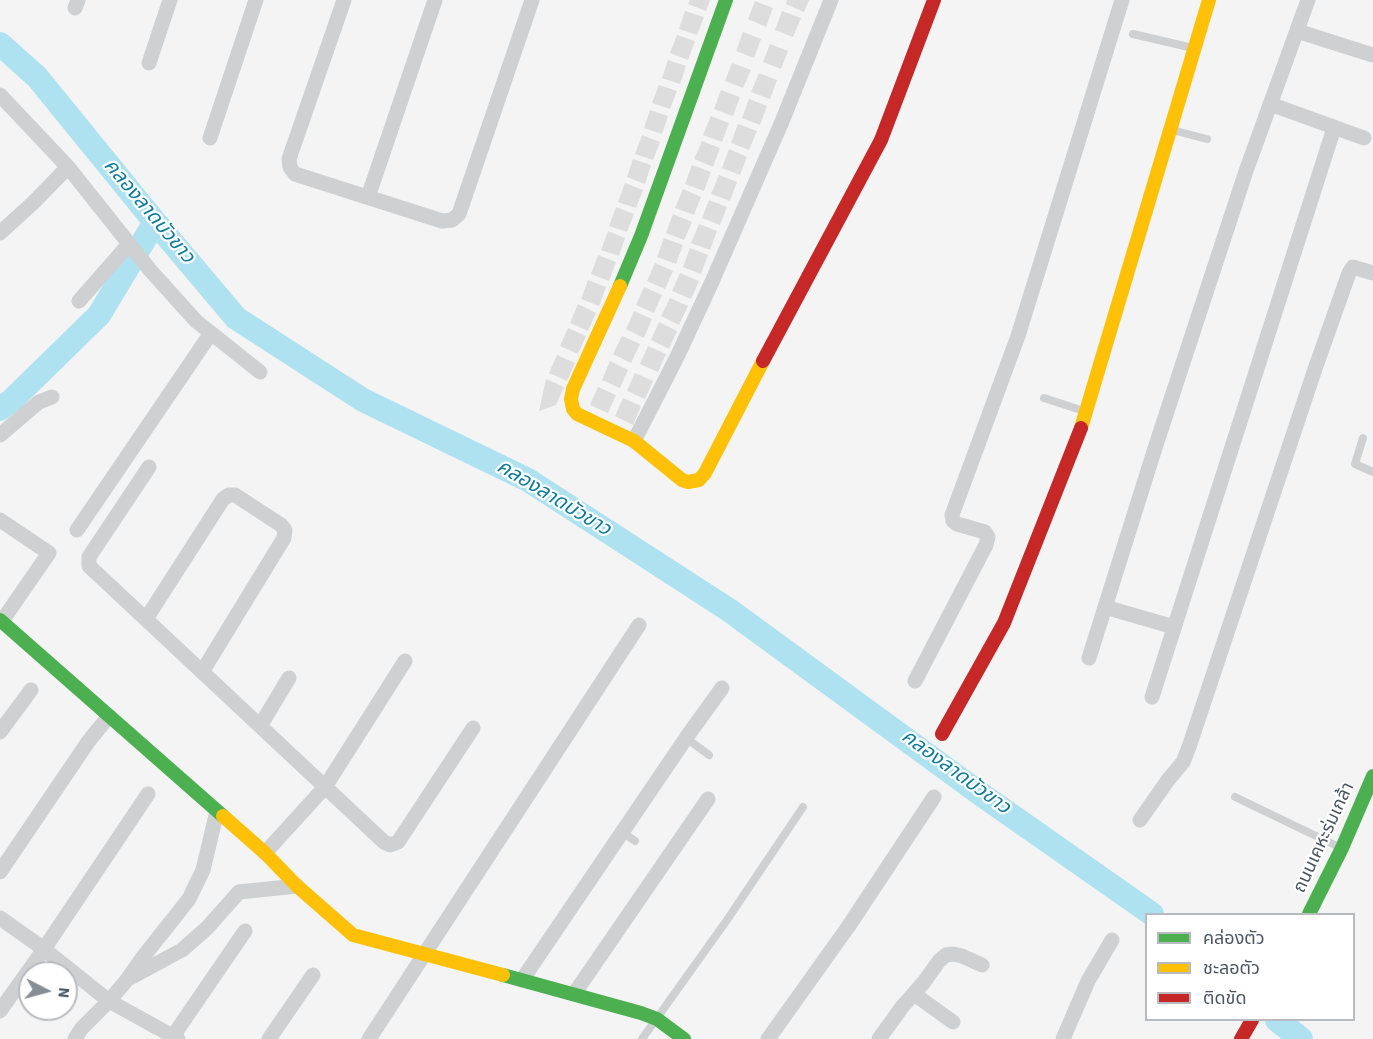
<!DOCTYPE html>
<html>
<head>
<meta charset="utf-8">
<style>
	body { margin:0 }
	#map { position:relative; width:1373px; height:1039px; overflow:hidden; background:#f4f4f4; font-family:"Source Sans 3","Noto Sans Thai",sans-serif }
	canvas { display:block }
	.legend { position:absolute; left:1145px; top:913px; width:210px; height:108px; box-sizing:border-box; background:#fff; border:2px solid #b7bbc0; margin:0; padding:8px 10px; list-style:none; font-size:18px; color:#4a5661 }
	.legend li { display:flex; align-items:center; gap:12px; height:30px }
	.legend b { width:30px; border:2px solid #b7bbc0 }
	.north { position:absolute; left:18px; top:961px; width:60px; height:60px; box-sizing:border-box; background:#fff; border:2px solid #b7bbc0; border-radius:50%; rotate:96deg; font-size:16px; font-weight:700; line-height:24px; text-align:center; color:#4a5661 }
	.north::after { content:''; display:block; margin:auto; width:21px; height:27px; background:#868d94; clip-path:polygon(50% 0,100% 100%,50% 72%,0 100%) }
</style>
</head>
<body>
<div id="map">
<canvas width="1373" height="1039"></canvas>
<ul class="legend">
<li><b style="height:8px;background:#4caf50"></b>คล่องตัว</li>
<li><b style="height:8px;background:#ffc107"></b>ชะลอตัว</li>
<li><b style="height:8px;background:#c62828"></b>ติดขัด</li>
</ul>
<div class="north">N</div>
</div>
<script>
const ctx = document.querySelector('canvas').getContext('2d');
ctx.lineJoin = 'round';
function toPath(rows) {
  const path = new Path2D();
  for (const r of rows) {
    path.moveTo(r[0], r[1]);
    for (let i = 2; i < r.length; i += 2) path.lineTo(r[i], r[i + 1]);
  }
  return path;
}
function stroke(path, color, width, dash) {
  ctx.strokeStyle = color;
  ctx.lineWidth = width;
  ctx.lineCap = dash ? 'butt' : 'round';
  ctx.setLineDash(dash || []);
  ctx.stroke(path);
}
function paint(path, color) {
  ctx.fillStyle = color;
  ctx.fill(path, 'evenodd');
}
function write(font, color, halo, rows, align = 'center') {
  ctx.font = font + ' "Source Sans 3","Noto Sans Thai",sans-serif';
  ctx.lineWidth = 4.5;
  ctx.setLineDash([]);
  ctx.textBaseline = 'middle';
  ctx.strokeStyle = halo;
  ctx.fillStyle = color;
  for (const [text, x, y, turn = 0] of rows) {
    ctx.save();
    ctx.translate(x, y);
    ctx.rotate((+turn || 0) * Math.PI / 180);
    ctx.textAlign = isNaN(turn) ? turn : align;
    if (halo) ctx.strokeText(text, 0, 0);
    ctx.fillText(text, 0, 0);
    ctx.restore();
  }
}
stroke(toPath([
	[0,44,37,77,155,222,236,318,363,400,528,480,729,610,982,795,1152,914],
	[0,409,12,400,99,315,155,222],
	[1277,1020,1301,1039]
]), '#aee2f0', 24);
paint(toPath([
	[690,0,710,0,706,11,688,4],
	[787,0,809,0,804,12,786,4],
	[755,1,773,8,766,27,748,19],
	[685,11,704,17,697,35,679,29],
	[782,11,801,18,793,37,775,30],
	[743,32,761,39,754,58,736,51],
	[677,35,695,41,688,60,670,53],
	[770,44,788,51,781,69,763,62],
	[668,60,686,66,680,84,662,78],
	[732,63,751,70,743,88,725,81],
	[759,73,777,80,770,99,751,92],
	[659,85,677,91,670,109,652,103],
	[721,90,740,97,733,116,714,109],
	[749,99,767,106,760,125,742,118],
	[650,110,668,116,662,134,644,128],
	[711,116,729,123,722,142,703,135],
	[738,124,757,131,749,150,731,143],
	[642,135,660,142,653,160,635,154],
	[702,141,720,148,713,167,694,159],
	[729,149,747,157,740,175,722,168],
	[633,159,651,165,645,184,627,177],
	[692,165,711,172,704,191,685,184],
	[719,175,737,182,730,201,711,194],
	[625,183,643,190,636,208,618,202],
	[683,189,701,197,694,215,675,208],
	[709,200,727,207,720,225,702,218],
	[616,207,634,214,627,232,609,226],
	[673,214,692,222,684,240,666,233],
	[699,224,717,231,710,250,691,243],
	[608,231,625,238,619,256,601,250],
	[664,238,683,245,676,264,657,257],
	[690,248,708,255,701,274,683,267],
	[598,255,616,262,609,281,591,274],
	[655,263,673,271,665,289,647,281],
	[680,273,699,281,691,299,672,291],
	[588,280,606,287,599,306,581,299],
	[644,287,662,295,654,313,636,305],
	[670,298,688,306,679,325,661,316],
	[578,304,596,313,588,331,570,323],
	[634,311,652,319,644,338,626,329],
	[659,322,677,331,669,349,651,340],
	[568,328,586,336,578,354,560,346],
	[622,336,640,344,631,363,613,354],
	[648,346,666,354,658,372,640,364],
	[557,355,575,363,567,381,549,373],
	[610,361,628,370,620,388,602,380],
	[635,373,653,381,645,399,627,391],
	[546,379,564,387,556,405,539,411],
	[598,387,616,395,608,413,590,405],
	[623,398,641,406,633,425,615,416]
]), '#ddddde');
stroke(toPath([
	[1133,34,1193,48],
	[1172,130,1207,139],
	[1044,398,1084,411],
	[1363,438,1355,464,1373,472],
	[686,738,709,755],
	[1235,797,1339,847],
	[622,832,635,841],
	[642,1039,727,920,803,807]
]), '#ced0d2', 8);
stroke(toPath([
	[344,0,289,159,290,167,295,174,442,221,452,220,459,214,532,0],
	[75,8,78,0],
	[1297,31,1373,55],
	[149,63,170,0],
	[0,95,68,167,150,270,196,321,260,372],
	[1270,104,1364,138],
	[210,138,256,0],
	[368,197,435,0],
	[0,233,34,202,68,167],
	[79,301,129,244],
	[0,435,39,402,52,397],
	[634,441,677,357,711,284,781,124,831,0],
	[149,467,89,557,89,566,384,842,390,845,398,842,473,728],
	[0,520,49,553,2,621],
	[77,530,211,333],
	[1105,607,1174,627],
	[146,619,223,499,229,495,235,495,281,525,285,530,284,538,202,672],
	[1089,658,1156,445,1246,171,1308,0],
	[915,681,986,545,988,537,985,532,957,524,953,521,952,515,1018,336,1122,0],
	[1152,697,1334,128],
	[260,726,289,678],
	[0,732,31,690],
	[1140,820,1168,780,1183,762,1189,747,1315,369,1349,273,1353,267,1373,273],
	[265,853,325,787,405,661],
	[0,872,88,742,109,716],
	[0,918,44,949,109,1001,178,1039],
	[130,978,182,950,207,928,239,892,297,886],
	[522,980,686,738,722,688],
	[574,994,708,799],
	[914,994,953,1022],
	[0,1011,44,949,148,794],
	[75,1039,81,1029,109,1001,126,981,143,957,189,899,203,870,217,811],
	[171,1039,245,931],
	[269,1039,313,975],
	[369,1039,639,625],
	[768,1039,848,927,934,797],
	[879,1039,902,1007,924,982,939,961,946,955,953,954,962,956,982,965],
	[1063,1039,1088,981,1112,940]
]), '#ced0d2', 15);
stroke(toPath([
	[620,286,641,236,726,0],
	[0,620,223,816],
	[1309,914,1342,848,1373,776],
	[503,975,641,1013,657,1019,684,1039]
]), '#4caf50', 14);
stroke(toPath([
	[620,286,573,389,571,399,573,409,577,414,634,441,682,480,688,482,699,480,705,473,763,361],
	[1081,428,1209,0],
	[223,816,265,853,297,886,353,935,503,975]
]), '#ffc107', 14);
stroke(toPath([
	[763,361,881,140,934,0],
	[942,734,1004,623,1081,428],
	[1241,1039,1252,1020]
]), '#c62828', 14);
write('18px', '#4a5661', '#fff', [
	["ถนนเคหะร่มเกล้า",1325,838,-65]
]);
write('italic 20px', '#0c7c9b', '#fff', [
	["คลองลาดบัวขาว",148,212,50],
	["คลองลาดบัวขาว",553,499,31],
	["คลองลาดบัวขาว",955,773,36]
]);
</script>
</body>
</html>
